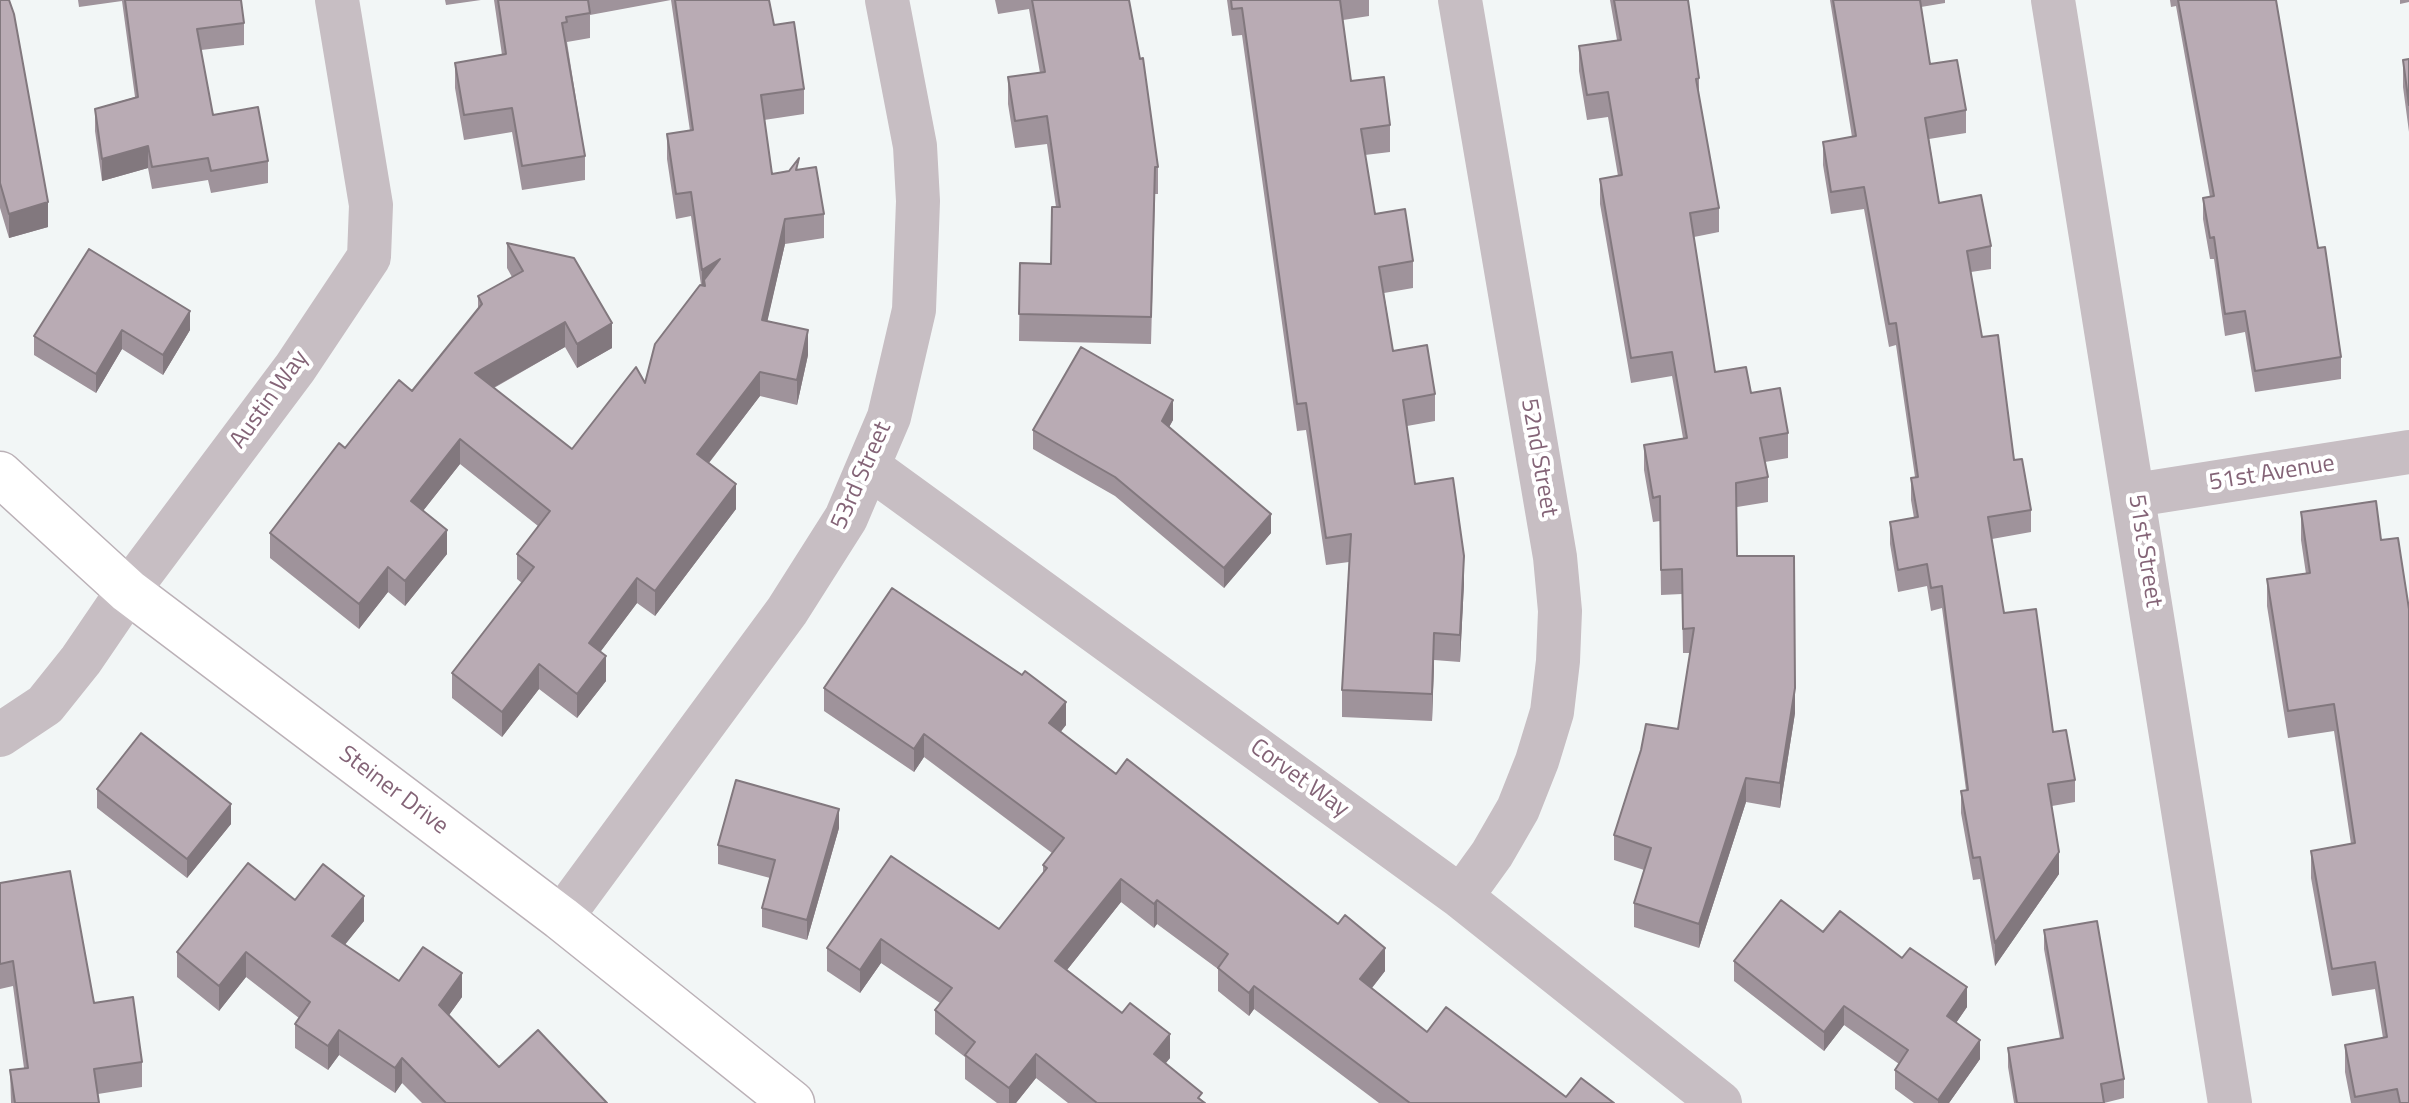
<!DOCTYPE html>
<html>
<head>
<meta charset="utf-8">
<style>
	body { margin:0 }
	canvas { display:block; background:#f2f6f6 }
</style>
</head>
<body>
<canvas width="2409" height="1103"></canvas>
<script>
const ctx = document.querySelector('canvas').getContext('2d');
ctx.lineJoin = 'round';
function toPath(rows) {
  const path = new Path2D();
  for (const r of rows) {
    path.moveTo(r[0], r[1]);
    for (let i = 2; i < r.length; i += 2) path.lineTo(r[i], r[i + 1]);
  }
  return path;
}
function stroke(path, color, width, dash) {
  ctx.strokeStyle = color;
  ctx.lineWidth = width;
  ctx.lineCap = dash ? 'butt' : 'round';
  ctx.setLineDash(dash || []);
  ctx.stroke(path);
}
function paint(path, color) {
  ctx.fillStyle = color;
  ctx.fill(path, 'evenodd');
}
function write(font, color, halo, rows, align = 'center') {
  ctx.font = font + ' "Titillium Web",sans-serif';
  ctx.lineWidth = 8;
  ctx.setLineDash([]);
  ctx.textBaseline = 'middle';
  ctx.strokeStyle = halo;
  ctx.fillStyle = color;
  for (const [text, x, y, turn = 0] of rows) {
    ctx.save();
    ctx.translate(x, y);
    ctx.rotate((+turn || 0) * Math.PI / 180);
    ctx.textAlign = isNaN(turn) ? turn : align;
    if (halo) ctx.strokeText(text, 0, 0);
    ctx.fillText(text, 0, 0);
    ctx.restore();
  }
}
const secondary = toPath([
	[0,474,128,591,561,918,792,1103]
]);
stroke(secondary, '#bbb1b7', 47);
stroke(toPath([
	[1460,0,1555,557,1560,611,1558,661,1552,712,1537,761,1518,809,1492,854,1461,897],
	[2053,0,2230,1103],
	[869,467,1461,897,1720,1103],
	[2135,495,2409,452],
	[0,735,45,705,81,660,128,591,295,368,369,257,371,205,337,0],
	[561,918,787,611,846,518,889,417,914,310,918,201,915,146,887,0]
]), '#c7bec3', 44);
stroke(secondary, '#fff', 44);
paint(toPath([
	[0,0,48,227,9,238,0,208],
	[78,0,241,0,244,23,244,45,201,50,213,115,268,161,268,183,211,193,208,180,152,189,148,168,102,181,95,131,95,109,135,97,122,1,79,7],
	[445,0,481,0,446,5],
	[494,0,769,0,774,25,804,89,804,114,764,120,772,174,799,170,824,214,824,238,785,244,767,321,808,355,797,405,760,396,709,463,736,509,655,616,637,603,600,652,606,681,577,718,539,689,502,737,452,698,452,673,522,583,517,579,517,554,538,526,460,464,423,511,447,554,405,606,388,592,359,629,270,558,270,533,345,448,412,391,478,309,478,296,512,277,507,268,507,243,612,348,577,368,565,347,494,388,572,449,645,383,701,285,691,216,676,219,667,159,667,134,690,131,671,0,590,15,590,38,567,42,585,156,585,180,522,190,512,132,464,140,455,88,455,63,502,55],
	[995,0,1129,0,1158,167,1158,194,1155,194,1151,344,1019,341,1020,263,1051,264,1056,207,1047,144,1015,148,1008,104,1008,77,1040,73,1029,9,998,14],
	[1227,0,1369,0,1369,16,1343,20,1351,81,1390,125,1390,152,1365,155,1375,214,1413,261,1413,288,1384,293,1393,351,1435,394,1435,421,1407,426,1415,484,1464,583,1460,662,1434,660,1432,721,1342,717,1342,690,1349,562,1326,565,1306,430,1297,431,1242,35,1232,36],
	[1610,0,1688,0,1699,78,1699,99,1719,208,1719,232,1694,237,1715,372,1751,393,1788,433,1788,458,1765,462,1768,477,1768,502,1737,507,1737,556,1795,713,1780,808,1746,802,1699,948,1634,927,1634,903,1644,870,1614,860,1614,835,1678,729,1690,653,1683,653,1682,594,1661,595,1660,521,1653,522,1644,470,1644,445,1683,438,1672,376,1631,383,1600,204,1600,179,1618,176,1608,117,1587,120,1579,71,1579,46,1617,40],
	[1830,0,1945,0,1945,3,1921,7,1930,64,1966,110,1966,133,1929,139,1939,203,1991,246,1991,269,1971,272,1982,337,2014,460,2031,510,2031,532,1992,539,2004,613,2053,732,2075,780,2075,802,2052,806,2059,874,1995,966,1980,879,1973,880,1961,813,1961,791,1966,790,1942,608,1931,611,1927,586,1898,592,1890,544,1890,522,1914,518,1911,500,1911,478,1915,477,1896,345,1889,347,1864,209,1831,214,1823,165,1823,142,1852,137],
	[2170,0,2276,0,2318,248,2341,357,2341,379,2255,392,2245,332,2225,336,2214,259,2210,259,2203,219,2203,198,2210,197,2176,6,2171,7],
	[2400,0,2409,0,2409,2,2400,4],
	[2409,59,2409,132,2403,87,2403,60],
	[89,249,190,330,163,375,122,349,96,393,34,355,34,336],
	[1173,420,1169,427,1271,533,1224,588,1115,496,1033,449,1033,430],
	[2301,512,2409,1103,2351,1103,2345,1072,2345,1045,2383,1038,2375,989,2332,996,2311,878,2311,851,2351,844,2334,731,2288,738,2267,606,2267,579,2306,574,2301,540],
	[824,688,1066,725,1060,732,1385,971,1372,988,1427,1032,1566,1097,1614,1103,1379,1103,1254,1009,1249,1016,1218,991,1218,969,1157,924,1154,928,1121,902,1067,970,1170,1058,1165,1063,1205,1103,1068,1103,1036,1078,1016,1103,997,1103,965,1079,965,1057,935,1034,935,1010,940,1003,881,963,860,993,827,971,827,948,891,856,999,929,1043,873,1043,865,1052,853,924,757,914,772,824,711],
	[97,789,231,824,187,878,97,808],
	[839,828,807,940,762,927,762,908,770,878,718,864,718,845],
	[0,883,142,1062,142,1087,98,1094,99,1103,11,1103,10,1070,24,1068,13,986,0,989],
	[295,900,364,921,344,945,399,981,462,997,449,1015,499,1067,607,1103,422,1103,402,1083,395,1093,339,1055,328,1070,295,1048,295,1024,299,1018,246,977,219,1011,177,977,177,952],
	[2044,930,2124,1079,2124,1098,2104,1103,2014,1103,2008,1067,2008,1048,2060,1038,2044,949],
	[1823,932,1967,1007,1956,1023,1980,1059,1949,1103,1914,1103,1895,1089,1895,1070,1899,1064,1844,1025,1824,1051,1734,981,1734,961]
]), '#9f939b');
paint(toPath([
	[148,146,148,168,102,181,102,159],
	[48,202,48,227,9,238,9,214],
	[785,219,785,244,762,345,762,320],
	[720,259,704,280,704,294,702,294,702,270],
	[190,311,190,330,163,375,163,355],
	[565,322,565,347,475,398,475,373],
	[612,323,612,348,577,368,577,344],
	[122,330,122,349,96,393,96,374],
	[808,330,808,355,797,405,797,380],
	[760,372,760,396,697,478,697,454],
	[1173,400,1173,420,1162,440,1162,421],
	[460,439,460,464,411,526,411,501],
	[736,484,736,509,655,616,655,591],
	[1271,514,1271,533,1224,588,1224,568],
	[447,530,447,554,405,606,405,581],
	[1464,556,1464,583,1460,662,1460,635],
	[388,567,388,592,359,629,359,604],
	[637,578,637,603,589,667,589,643],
	[1434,633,1434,660,1432,721,1432,694],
	[606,656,606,681,577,718,577,694],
	[539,664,539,689,502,737,502,712],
	[1795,688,1795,713,1780,808,1780,783],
	[1066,702,1066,725,1049,747,1049,723],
	[924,734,924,757,914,772,914,749],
	[1746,778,1746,802,1699,948,1699,924],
	[231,804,231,824,187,878,187,859],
	[839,809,839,828,807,940,807,920],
	[2059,852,2059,874,1995,966,1995,943],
	[1121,879,1121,902,1055,985,1055,961],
	[364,896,364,921,332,961,332,936],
	[1157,900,1157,924,1154,928,1154,904],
	[881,939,881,963,860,993,860,970],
	[1385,948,1385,971,1360,1003,1360,979],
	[246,952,246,977,219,1011,219,986],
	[462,973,462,997,439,1029,439,1005],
	[1254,986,1254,1009,1249,1016,1249,993],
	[1967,987,1967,1007,1947,1036,1947,1016],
	[1844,1006,1844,1025,1824,1051,1824,1032],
	[339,1030,339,1055,328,1070,328,1046],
	[1170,1034,1170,1058,1154,1078,1154,1054],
	[1980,1040,1980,1059,1949,1103,1938,1103,1938,1100],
	[1036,1054,1036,1078,1016,1103,1009,1103,1009,1088],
	[402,1058,402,1083,395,1093,395,1068]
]), '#82787e');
const building = toPath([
	[0,0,9,0,14,14,48,202,9,214,0,183,0,0],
	[125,0,241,0,244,23,197,29,213,115,258,107,268,161,211,171,208,158,152,167,148,146,102,159,95,109,138,97,125,0],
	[498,0,588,0,590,13,566,17,567,22,562,23,585,156,522,166,512,108,464,115,455,63,506,54,498,0],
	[675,0,769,0,774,25,794,22,804,89,761,95,772,174,789,171,799,158,796,170,816,167,824,214,785,219,762,320,808,330,797,380,760,372,697,454,736,484,655,591,637,578,589,643,606,656,577,694,539,664,502,712,452,673,534,567,517,554,550,511,460,439,411,501,447,530,405,581,388,567,359,604,270,533,339,443,345,448,399,380,412,391,482,304,478,296,523,271,507,243,574,258,612,323,577,344,565,322,475,373,572,449,636,367,645,383,655,344,700,285,705,286,704,280,720,259,702,270,691,192,676,194,667,134,693,130,675,0],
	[1032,0,1129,0,1140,59,1143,58,1158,167,1155,167,1151,317,1019,314,1020,263,1051,264,1052,207,1060,207,1047,116,1015,121,1008,77,1045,72,1032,0],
	[1231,0,1340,0,1351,81,1384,77,1390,125,1361,129,1375,214,1405,209,1413,261,1379,267,1393,351,1427,345,1435,394,1403,400,1415,484,1453,478,1464,556,1460,635,1434,633,1432,694,1342,690,1351,534,1326,538,1306,403,1297,404,1242,8,1232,9,1231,0],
	[1614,0,1688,0,1699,78,1696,79,1719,208,1690,213,1715,372,1746,367,1751,393,1780,388,1788,433,1760,438,1768,477,1736,483,1737,556,1794,556,1795,688,1780,783,1746,778,1699,924,1634,903,1651,848,1614,835,1641,750,1646,724,1678,729,1694,628,1683,629,1682,569,1661,570,1660,496,1653,498,1644,445,1687,438,1672,352,1631,358,1600,179,1622,175,1608,92,1587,95,1579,46,1621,40,1614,0],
	[1833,0,1920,0,1930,64,1957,60,1966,110,1925,118,1939,203,1981,195,1991,246,1967,251,1982,337,1998,335,2014,460,2022,459,2031,510,1988,517,2004,613,2036,609,2053,732,2066,730,2075,780,2048,784,2059,852,1995,943,1980,857,1973,858,1961,791,1968,790,1942,586,1931,588,1927,564,1898,570,1890,522,1918,517,1911,478,1918,477,1896,323,1889,324,1864,187,1831,192,1823,142,1856,136,1833,0],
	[2178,0,2276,0,2318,248,2325,247,2341,357,2255,371,2245,311,2225,314,2214,237,2210,238,2203,198,2214,196,2178,0],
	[2409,59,2409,105,2403,60,2409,59],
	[89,249,190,311,163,355,122,330,96,374,34,336,89,249],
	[1081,347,1173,400,1162,421,1271,514,1224,568,1115,477,1033,430,1081,347],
	[2376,501,2381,540,2398,538,2409,609,2409,1103,2400,1103,2397,1089,2355,1097,2345,1045,2387,1037,2375,962,2332,969,2311,851,2355,843,2334,704,2288,711,2267,579,2310,573,2301,512,2376,501],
	[892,588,1022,675,1025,671,1066,702,1049,723,1116,774,1127,759,1338,924,1345,915,1385,948,1360,979,1427,1032,1446,1007,1566,1097,1581,1078,1614,1103,1410,1103,1254,986,1249,993,1218,968,1228,954,1157,900,1154,904,1121,879,1055,961,1122,1013,1130,1003,1170,1034,1154,1054,1202,1093,1198,1098,1205,1103,1097,1103,1036,1054,1009,1088,965,1055,975,1042,935,1010,952,988,881,939,860,970,827,948,891,856,999,929,1047,868,1043,865,1064,838,924,734,914,749,824,688,892,588],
	[141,733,231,804,187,859,97,789,141,733],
	[736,780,839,809,807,920,762,908,775,860,718,845,736,780],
	[248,863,295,900,323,864,364,896,332,936,399,981,423,947,462,973,439,1005,499,1067,538,1030,607,1103,446,1103,402,1058,395,1068,339,1030,328,1046,295,1024,310,1002,246,952,219,986,177,952,248,863],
	[70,871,94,1003,133,997,142,1062,94,1069,99,1103,15,1103,10,1070,28,1068,13,961,0,964,0,883,70,871],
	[1781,900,1823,932,1840,911,1902,958,1910,948,1967,987,1947,1016,1980,1040,1938,1100,1895,1070,1908,1050,1844,1006,1824,1032,1734,961,1781,900],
	[2097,921,2124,1079,2101,1084,2104,1103,2017,1103,2008,1048,2063,1038,2044,930,2097,921]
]);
paint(building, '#b9abb4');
stroke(building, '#82787e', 2);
write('24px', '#846477', '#fff', [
	["Austin Way",270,400,-54],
	["52nd Street",1538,458,80],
	["51st Avenue",2272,474,-9],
	["53rd Street",862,476,-66],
	["51st Street",2144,551,81],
	["Corvet Way",1299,779,36],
	["Steiner Drive",393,791,37]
]);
</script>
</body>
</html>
